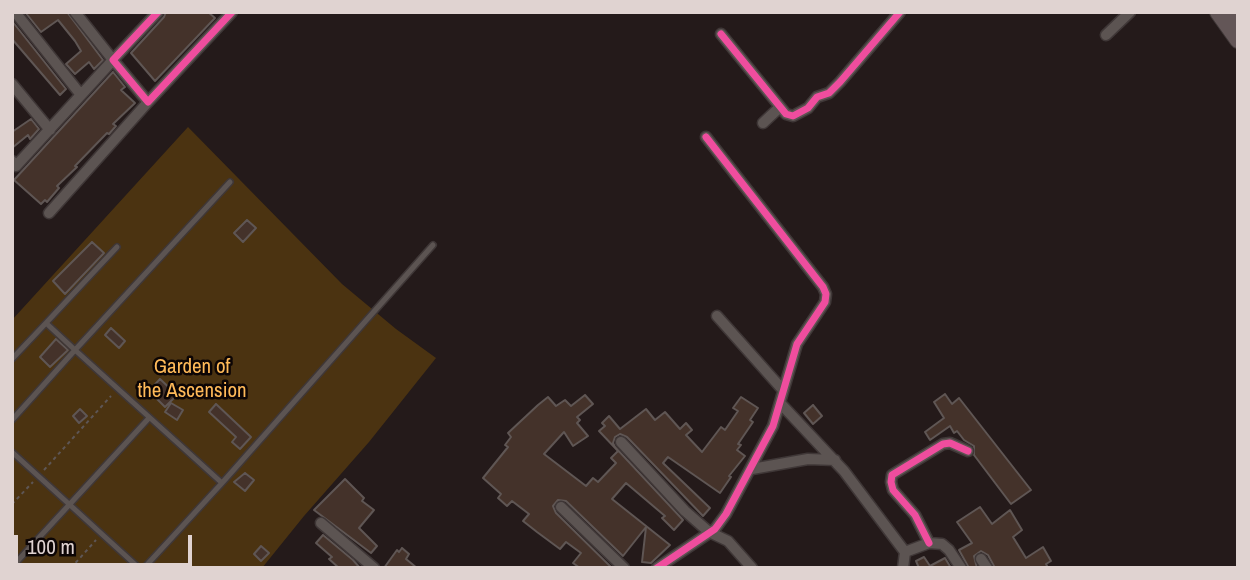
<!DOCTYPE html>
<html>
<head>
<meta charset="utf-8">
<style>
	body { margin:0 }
	#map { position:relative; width:1250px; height:580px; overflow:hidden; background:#241a1a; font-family:"Archivo Narrow",sans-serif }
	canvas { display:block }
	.frame { position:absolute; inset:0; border:14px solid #e0d3d1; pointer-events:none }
	.scale { position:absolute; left:14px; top:535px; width:178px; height:32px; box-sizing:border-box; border:4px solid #e0d3d1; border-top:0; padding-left:9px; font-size:21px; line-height:24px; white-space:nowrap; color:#e0d3d1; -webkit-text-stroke:5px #0c0505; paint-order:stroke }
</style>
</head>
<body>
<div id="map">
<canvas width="1250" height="580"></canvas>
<div class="frame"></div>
<div class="scale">100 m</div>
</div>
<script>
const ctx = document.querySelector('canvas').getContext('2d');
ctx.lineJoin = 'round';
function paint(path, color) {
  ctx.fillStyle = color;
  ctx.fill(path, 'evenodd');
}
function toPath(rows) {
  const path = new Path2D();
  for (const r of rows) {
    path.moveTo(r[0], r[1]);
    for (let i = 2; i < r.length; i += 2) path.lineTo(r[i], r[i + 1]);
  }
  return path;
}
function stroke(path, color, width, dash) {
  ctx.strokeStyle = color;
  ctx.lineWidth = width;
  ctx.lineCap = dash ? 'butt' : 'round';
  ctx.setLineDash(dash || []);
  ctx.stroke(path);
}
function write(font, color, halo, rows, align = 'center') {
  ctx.font = font + ' "Archivo Narrow",sans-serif';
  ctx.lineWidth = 5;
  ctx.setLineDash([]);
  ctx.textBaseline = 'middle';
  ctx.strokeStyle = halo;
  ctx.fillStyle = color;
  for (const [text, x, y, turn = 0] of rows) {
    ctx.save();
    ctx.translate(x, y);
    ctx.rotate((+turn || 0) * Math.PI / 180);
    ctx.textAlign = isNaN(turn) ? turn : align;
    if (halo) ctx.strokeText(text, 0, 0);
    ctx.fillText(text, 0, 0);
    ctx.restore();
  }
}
paint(toPath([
	[188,127,342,284,396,329,436,358,369,442,304,516,262,568,12,568,12,320]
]), '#4b3311');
const building = toPath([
	[25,12,67,12,103,60,94,69,89,62,75,74,66,64,81,51,75,41,58,20,41,32,25,12],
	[166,12,208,12,215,18,155,81,131,53,164,17,166,12],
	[12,21,66,89,60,95,12,39,12,21],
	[113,72,125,87,121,90,135,103,113,124,116,126,109,134,107,133,75,166,77,167,57,186,59,188,47,202,45,200,41,204,14,180,113,72],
	[31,119,39,129,30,139,28,135,12,148,12,132,31,119],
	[247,220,256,228,243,242,234,233,247,220],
	[92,242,104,253,65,294,53,281,92,242],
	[111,328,125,341,119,348,105,335,111,328],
	[56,339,68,350,50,367,40,357,56,339],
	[160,379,177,395,165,407,149,391,160,379],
	[945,394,952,404,959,398,1031,490,1011,504,974,455,974,446,964,440,957,431,954,433,950,426,930,440,925,432,944,418,934,402,945,394],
	[585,395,593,404,577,417,580,420,577,423,588,436,573,446,564,432,544,454,586,486,593,478,598,482,616,463,611,458,618,451,599,431,605,426,602,423,609,416,620,429,646,409,655,420,665,412,680,429,686,423,692,430,686,435,702,452,721,427,725,430,738,411,733,408,741,397,758,408,750,420,753,422,738,444,741,445,737,450,745,456,729,476,731,477,720,493,668,457,663,463,710,508,703,516,627,437,620,434,615,437,613,443,615,447,683,520,674,530,662,518,665,516,626,483,612,499,670,545,651,563,642,562,646,527,623,556,566,501,558,500,553,506,556,513,612,568,580,568,573,563,581,553,566,542,560,549,537,532,523,521,529,514,512,501,507,506,498,498,501,494,483,478,508,447,505,445,511,437,508,433,538,405,548,397,556,406,565,400,571,406,585,395],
	[171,403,183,410,177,420,165,412,171,403],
	[216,404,251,437,240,449,232,442,236,437,209,412,216,404],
	[813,405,822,416,813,424,804,413,813,405],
	[80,409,87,416,79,423,73,416,80,409],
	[245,473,254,480,245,491,234,482,245,473],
	[345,479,364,498,362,501,374,510,359,528,377,546,371,553,314,510,345,479],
	[980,507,992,524,1010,510,1022,530,1013,537,1026,558,1043,547,1051,561,1046,564,1048,568,995,568,988,555,981,551,974,556,977,568,969,568,959,550,972,543,957,522,980,507],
	[323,535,353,560,360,568,339,568,329,559,332,557,316,543,323,535],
	[261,546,269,553,261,561,254,554,261,546],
	[402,548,409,554,406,559,417,568,384,568,397,550,399,552,402,548],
	[924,557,930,566,945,558,951,568,919,568,916,561,924,557]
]);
paint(building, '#44322a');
stroke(building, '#5f5654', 2);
const service = toPath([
	[46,323,117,247],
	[12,359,46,323,75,350,230,182],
	[12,420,75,350,222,483,144,568],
	[12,452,139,568],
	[222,483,433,245],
	[12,567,149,418]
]);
const minor = toPath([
	[15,12,81,95],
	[158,12,113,60,148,102,232,12],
	[721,34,786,114,793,116,808,108,817,97,829,93,840,82,900,12],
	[1106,35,1130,12],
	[12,84,50,130],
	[763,123,780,107],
	[12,161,16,166,113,60,75,12],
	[49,213,148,102],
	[717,316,782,389],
	[781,404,844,471,905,552,903,568],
	[621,442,685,511,709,532,728,541,752,568],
	[752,469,808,459,835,460],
	[561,507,624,568],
	[321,523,374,568],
	[929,543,915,515,893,490,891,482,892,475,943,444,950,443,968,451],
	[905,552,929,543,942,544,949,550,961,568],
	[981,559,987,568],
	[657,568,715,529,726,514,773,426,797,344,825,302,826,294,823,287,706,137]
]);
const secondary = toPath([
	[1218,12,1238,40],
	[1232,12,1238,20]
]);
stroke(service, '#3f3737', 8);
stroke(minor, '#3f3737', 13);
stroke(secondary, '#3f3737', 18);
stroke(toPath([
	[44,470,111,396],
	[12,504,33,482],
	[71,568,96,540]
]), '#5e5655', 2, [3.5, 3.5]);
stroke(service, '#5c5452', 5);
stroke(minor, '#5c5452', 10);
stroke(secondary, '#635657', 16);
stroke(toPath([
	[158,12,113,60,148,102,232,12],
	[721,34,786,114,793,116,808,108,817,97,829,93,840,82,900,12],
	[929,543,915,515,893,490,891,482,892,475,943,444,950,443,968,451],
	[657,568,715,529,726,514,773,426,797,344,825,302,826,294,823,287,706,137]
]), '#ef4d9e', 7);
write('21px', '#ffba59', '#0c0505', [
	["Garden of",192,367],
	["the Ascension",192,391]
]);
</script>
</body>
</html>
